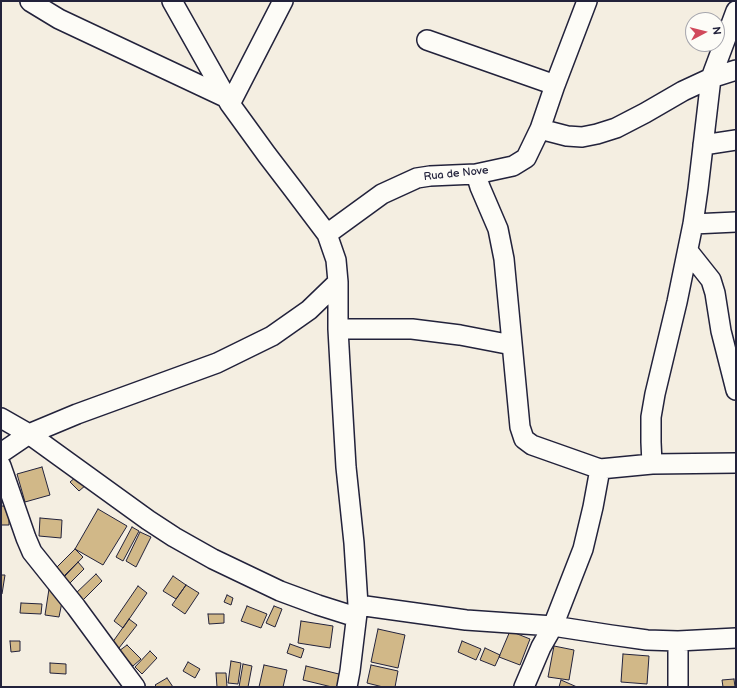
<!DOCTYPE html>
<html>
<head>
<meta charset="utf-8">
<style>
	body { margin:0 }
	#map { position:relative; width:737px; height:688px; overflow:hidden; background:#f4eee1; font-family:"Balsamiq Sans",sans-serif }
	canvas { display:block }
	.frame { position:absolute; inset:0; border:2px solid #22223b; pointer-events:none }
	.north { position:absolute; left:685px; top:12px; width:40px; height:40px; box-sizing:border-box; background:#fdfcf7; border:1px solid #a5a5ac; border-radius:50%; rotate:83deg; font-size:11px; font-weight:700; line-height:16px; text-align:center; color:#22223b }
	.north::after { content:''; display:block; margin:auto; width:14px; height:18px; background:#d1495b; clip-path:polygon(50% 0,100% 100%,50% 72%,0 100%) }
</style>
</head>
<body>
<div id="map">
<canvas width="737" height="688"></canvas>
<div class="frame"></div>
<div class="north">N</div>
</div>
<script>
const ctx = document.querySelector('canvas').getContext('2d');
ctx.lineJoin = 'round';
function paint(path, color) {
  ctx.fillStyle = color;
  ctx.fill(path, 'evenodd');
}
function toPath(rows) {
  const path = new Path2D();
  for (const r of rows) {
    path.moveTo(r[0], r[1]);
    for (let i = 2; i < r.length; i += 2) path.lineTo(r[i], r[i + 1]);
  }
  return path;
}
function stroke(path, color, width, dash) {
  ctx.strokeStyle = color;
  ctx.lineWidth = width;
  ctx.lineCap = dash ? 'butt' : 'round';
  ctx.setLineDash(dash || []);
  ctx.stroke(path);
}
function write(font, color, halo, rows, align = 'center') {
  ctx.font = font + ' "Balsamiq Sans",sans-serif';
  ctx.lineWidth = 4;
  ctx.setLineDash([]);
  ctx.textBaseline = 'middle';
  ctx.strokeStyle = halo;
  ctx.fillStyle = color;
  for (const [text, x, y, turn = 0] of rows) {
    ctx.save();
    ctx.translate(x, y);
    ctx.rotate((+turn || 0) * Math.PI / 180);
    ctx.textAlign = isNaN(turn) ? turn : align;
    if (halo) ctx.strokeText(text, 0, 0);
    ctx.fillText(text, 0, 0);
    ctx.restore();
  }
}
const building = toPath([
	[42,467,50,495,25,502,17,474,42,467],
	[77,476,86,485,79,491,70,482,77,476],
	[1,506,9,506,9,525,1,525,1,506],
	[98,509,127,526,103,565,75,549,98,509],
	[40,518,62,520,61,538,39,536,40,518],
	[132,527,139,531,123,561,116,557,132,527],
	[140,532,151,537,136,567,126,561,140,532],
	[75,549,83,557,65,576,56,568,75,549],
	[78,562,84,569,68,585,62,578,78,562],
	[96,574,102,581,81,602,74,595,96,574],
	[1,575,5,575,2,594,1,594,1,575],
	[173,576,186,585,176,599,163,591,173,576],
	[186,585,199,593,185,614,172,605,186,585],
	[138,586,147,593,123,628,114,621,138,586],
	[49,589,64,592,59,617,45,615,49,589],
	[227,595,233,598,231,605,224,602,227,595],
	[21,603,42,604,41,614,20,613,21,603],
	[247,606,267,614,261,628,241,621,247,606],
	[274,606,282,609,275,627,266,623,274,606],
	[208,614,224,614,224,623,209,624,208,614],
	[129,619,137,625,119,648,112,643,129,619],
	[301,621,333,626,330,648,298,643,301,621],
	[378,629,405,635,398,668,371,662,378,629],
	[510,631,530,639,520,665,499,657,510,631],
	[10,641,20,641,20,651,11,652,10,641],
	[462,641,481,649,476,660,458,652,462,641],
	[290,644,304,649,301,658,287,653,290,644],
	[127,645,141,659,133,666,119,651,127,645],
	[554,646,574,650,569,680,548,677,554,646],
	[485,648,500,655,495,666,480,660,485,648],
	[150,651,157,658,142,674,135,667,150,651],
	[623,654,649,656,647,684,621,682,623,654],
	[231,661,241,663,238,684,228,683,231,661],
	[188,662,200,669,195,678,183,671,188,662],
	[50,663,66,664,66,674,50,673,50,663],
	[243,664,252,666,248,687,239,687,243,664],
	[264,665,287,670,283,687,259,687,264,665],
	[371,665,398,671,395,687,383,687,367,683,371,665],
	[306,666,343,675,340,687,332,687,303,680,306,666],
	[216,673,226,673,227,687,217,687,216,673],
	[167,678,173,687,157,687,155,685,167,678],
	[734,679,735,687,723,687,722,680,734,679],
	[561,680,577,687,559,687,561,680]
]);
paint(building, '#d1b888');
stroke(building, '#22223b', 1);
const minor = toPath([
	[30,1,31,2,59,19,227,98],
	[172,1,230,104,267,155,293,189,327,234,336,260,338,282,338,329,340,365,346,467,354,543,358,605,350,671,347,687],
	[427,40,555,85],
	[230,104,283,1],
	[540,129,567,136,582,137,597,134,616,128,645,113,683,91,711,78,736,70],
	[703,145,736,140],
	[476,174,480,187,498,229,504,259,520,427,524,439,532,445,600,469,652,464,736,463],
	[693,224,736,222],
	[327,234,382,194,417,178,430,176,476,174,513,166,526,158,540,129,555,85,587,1],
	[688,251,711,280,715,293,721,331,736,390],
	[338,329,412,329,460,335,512,345],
	[1,418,29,434,148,520,174,537,213,559,280,591,318,605,356,617],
	[1,453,29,434,77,414,217,363,272,336,309,310,338,282],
	[652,464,651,442,651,417,655,394,677,302,693,224,698,189,711,78,736,11],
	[1,466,26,538,32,552,76,607,112,656,135,687],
	[358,605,466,620,553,626,611,635,647,640,678,641,736,638],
	[678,641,678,687],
	[524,687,541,647,553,626,583,549,593,507,600,469]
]);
stroke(minor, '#22223b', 22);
stroke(minor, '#fdfcf7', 19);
write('11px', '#22223b', '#fdfcf7', [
	["Rua de Nove",456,174,-6]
]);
</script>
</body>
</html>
